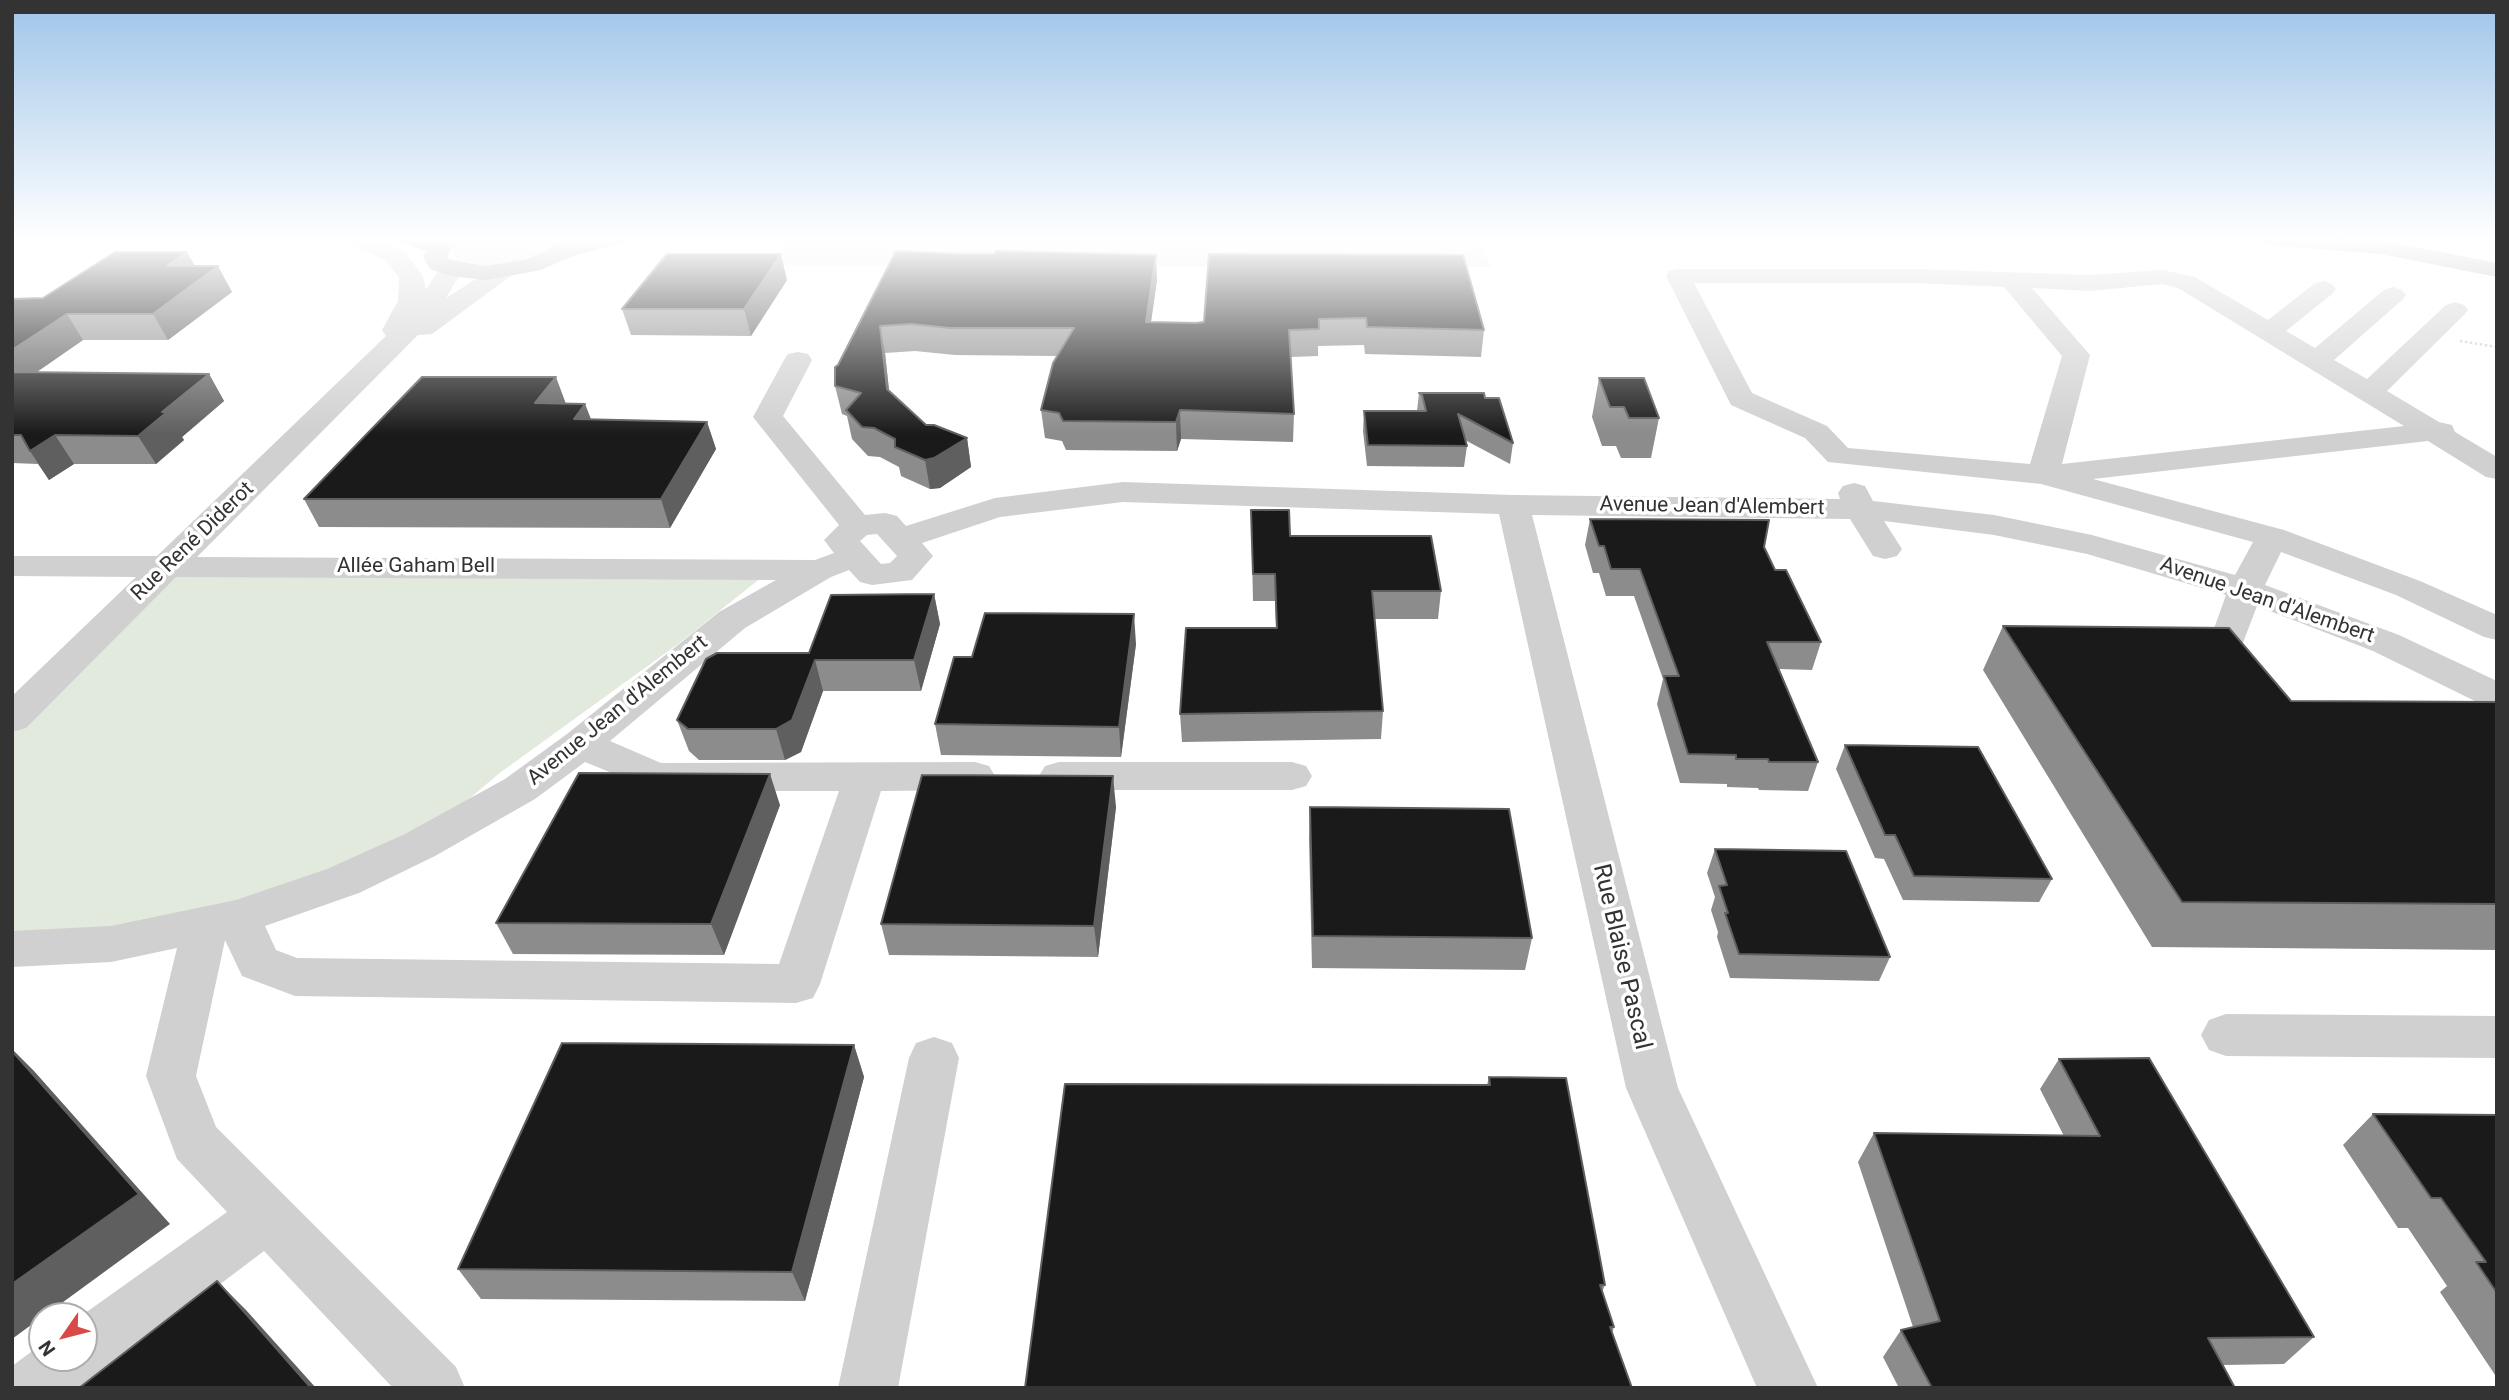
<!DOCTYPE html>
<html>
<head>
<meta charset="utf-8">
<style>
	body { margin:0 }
	#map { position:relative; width:2509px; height:1400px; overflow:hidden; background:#fff; font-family:Roboto,sans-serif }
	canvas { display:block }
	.frame { position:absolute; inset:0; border:14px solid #333; pointer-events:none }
	.north { position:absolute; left:28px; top:1302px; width:70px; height:70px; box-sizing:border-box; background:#fff; border:2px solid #adadad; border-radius:50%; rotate:235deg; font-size:19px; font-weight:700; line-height:28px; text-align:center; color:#333 }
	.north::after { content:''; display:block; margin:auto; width:24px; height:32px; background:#d84947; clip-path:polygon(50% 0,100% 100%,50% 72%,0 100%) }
</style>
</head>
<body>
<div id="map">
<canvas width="2509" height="1400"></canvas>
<div class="frame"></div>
<div class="north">N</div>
</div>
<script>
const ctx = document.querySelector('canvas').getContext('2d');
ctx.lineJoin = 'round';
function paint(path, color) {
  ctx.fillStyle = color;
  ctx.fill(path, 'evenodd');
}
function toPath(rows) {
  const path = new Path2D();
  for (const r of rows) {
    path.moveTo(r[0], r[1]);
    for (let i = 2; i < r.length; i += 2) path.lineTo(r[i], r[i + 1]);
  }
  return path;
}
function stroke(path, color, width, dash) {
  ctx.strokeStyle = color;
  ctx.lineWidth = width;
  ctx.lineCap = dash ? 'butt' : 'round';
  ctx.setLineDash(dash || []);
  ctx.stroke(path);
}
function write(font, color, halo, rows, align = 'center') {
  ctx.font = font + ' Roboto,sans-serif';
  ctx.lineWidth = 7;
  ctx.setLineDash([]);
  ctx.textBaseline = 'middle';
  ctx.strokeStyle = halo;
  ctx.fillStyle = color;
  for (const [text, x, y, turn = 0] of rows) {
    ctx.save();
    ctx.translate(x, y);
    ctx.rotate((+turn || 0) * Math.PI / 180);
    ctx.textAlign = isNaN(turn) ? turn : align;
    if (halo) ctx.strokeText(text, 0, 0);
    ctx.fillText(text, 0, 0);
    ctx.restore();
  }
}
paint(toPath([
	[469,238,558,238,558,241,550,249,523,261,487,266,454,259,453,251],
	[790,238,1479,238,1491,267,776,265],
	[179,572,762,577,678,644,501,772,445,819,347,869,240,905,112,932,12,938,12,732]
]), '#e2e9dd');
stroke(toPath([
	[2460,341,2497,347]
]), '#cacaca', 2.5, [2.5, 2.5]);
paint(toPath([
	[345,238,376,238,403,250,423,276,426,290,442,264,451,262,460,264,463,269,446,298,498,265,507,263,516,265,519,270,432,334,418,335,197,557,815,560,834,553,824,540,839,525,753,417,784,360,788,354,798,352,808,354,812,360,783,416,865,515,885,513,897,516,906,526,995,498,1123,482,1513,495,1840,499,1838,493,1843,486,1854,483,1865,486,1873,501,1994,515,2092,535,2235,575,2253,542,2041,484,1828,462,1805,438,1731,405,1666,276,1669,271,1678,269,1916,269,2089,275,2163,270,2195,277,2268,320,2314,284,2323,281,2332,284,2336,289,2332,294,2286,331,2315,348,2384,290,2393,287,2402,290,2406,295,2402,300,2334,360,2367,379,2446,305,2455,302,2464,305,2468,310,2464,315,2387,391,2439,422,2452,425,2455,432,2497,457,2497,479,2486,477,2428,441,2093,479,2284,530,2420,581,2497,615,2497,640,2484,637,2396,595,2281,552,2265,585,2399,635,2497,681,2497,708,2483,705,2373,651,2257,606,2241,648,2228,651,2215,648,2210,640,2226,595,2087,554,1994,535,1884,521,1902,549,1897,556,1885,559,1873,556,1850,519,1532,515,1678,1088,1818,1388,1757,1388,1626,1088,1499,514,1123,502,1000,517,922,543,933,556,912,580,872,585,860,582,849,570,831,577,745,628,610,741,661,763,975,762,989,766,995,776,989,786,975,790,881,791,820,984,813,998,796,1003,295,996,242,976,225,940,196,1076,216,1127,456,1367,465,1388,393,1388,264,1251,105,1371,96,1375,83,1388,12,1388,12,1366,42,1344,42,1358,84,1358,84,1316,81,1316,227,1212,177,1159,146,1076,177,948,111,962,12,967,12,931,111,926,236,900,327,869,405,834,505,779,567,734,719,612,776,580,176,577,26,728,12,732,12,696,136,577,12,576,12,556,157,556,386,336,382,330,398,301,399,277,385,260,349,243,345,238],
	[1694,283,1916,283,2004,287,2062,356,2030,464,1848,448,1827,426,1752,393,1694,283],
	[2163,284,2178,288,2404,426,2062,464,2090,355,2032,288,2089,291,2163,284],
	[877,534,897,556,890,563,881,564,860,541,867,535,877,534],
	[585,762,656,791,839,791,779,964,297,958,276,950,265,926,359,893,435,856,535,799,585,762],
	[1059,762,1292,762,1306,766,1312,776,1306,786,1292,790,1059,790,1045,786,1039,776,1045,766,1059,762],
	[2226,1014,2497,1016,2497,1058,2226,1056,2209,1050,2201,1035,2209,1020,2226,1014],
	[934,1037,952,1043,959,1058,898,1388,838,1388,909,1058,916,1043,934,1037]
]), '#d0d0d0');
paint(toPath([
	[438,238,466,238,449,252,448,259,486,266,527,259,544,252,559,243,562,238,627,238,623,243,572,256,541,270,486,280,451,276,430,269,423,257,431,243,438,238],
	[2258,238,2381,240,2497,263,2497,277,2381,254,2270,245,2262,243,2258,238]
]), '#ababab');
paint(toPath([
	[397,238,433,238,447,243,451,248,447,253,439,255,401,243,397,238]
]), '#9a9a9a');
paint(toPath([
	[896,251,1157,280,1151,322,1196,323,1204,322,1209,254,1484,330,1481,357,1365,354,1364,345,1318,346,1318,356,1291,357,1294,414,1293,442,1181,439,1177,451,1066,450,1062,441,1045,438,1041,410,1057,356,955,355,915,351,885,353,889,391,926,425,967,438,971,467,940,488,930,489,901,476,899,467,880,457,868,456,852,439,847,416,842,414,835,386,838,365],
	[195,266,232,292,168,340,83,340,37,372,209,374,224,401,182,437,184,440,156,464,74,464,49,480,38,464,12,463,12,299,43,298],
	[787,280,751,336,631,335,622,309],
	[1599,378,1659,418,1651,458,1621,458,1616,446,1602,446,1592,417],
	[1419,393,1485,398,1513,443,1510,464,1465,440,1467,446,1464,467,1367,466,1363,431,1364,411,1417,411],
	[566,403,585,404,591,419,707,422,716,449,670,528,319,527,304,499],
	[1251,510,1290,536,1441,591,1438,619,1375,619,1383,711,1381,739,1182,742,1180,714,1276,628,1275,601,1253,601],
	[1590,519,1764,547,1775,570,1821,642,1812,670,1779,669,1818,762,1808,791,1759,790,1758,788,1727,787,1727,784,1680,783,1657,704,1663,679,1634,596,1606,596,1599,573,1593,573,1585,545],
	[934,594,940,624,921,691,823,691,801,752,785,760,699,760,689,751,677,720,809,653],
	[2003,626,2291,701,2497,702,2497,950,2152,947,1983,670],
	[1136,644,1121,757,941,755,935,724,972,657],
	[1845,745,2052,879,2039,902,1903,900,1884,859,1875,858,1836,769],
	[780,805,724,955,513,954,496,923],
	[1116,807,1098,957,889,955,881,924],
	[1310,807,1532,938,1525,970,1312,968,1309,839],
	[1715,849,1890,957,1879,981,1730,978,1717,937,1718,932,1711,910,1715,897,1707,873],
	[854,1045,864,1077,805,1301,481,1299,458,1269],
	[2059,1059,2314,1337,2284,1364,2223,1365,2235,1388,1899,1388,1883,1357,1901,1330,1913,1327,1858,1162,1874,1133,2064,1136,2040,1089],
	[1489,1077,1605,1285,1602,1292,1614,1327,1612,1333,1487,1085],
	[2373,1114,2497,1115,2497,1378,2440,1292,2447,1286,2408,1228,2398,1228,2343,1145]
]), '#8c8c8c');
paint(toPath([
	[187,252,201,277,167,266],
	[781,254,787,280,751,336,744,309],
	[1156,255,1157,280,1147,349,1146,322],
	[218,266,232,292,168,340,153,314],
	[67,314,83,340,12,389,12,350],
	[880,326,885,353,892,417,887,389],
	[209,374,224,401,182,437,184,440,156,464,138,436,162,412],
	[556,377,566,404,535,403],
	[585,404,595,431,574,419],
	[1180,410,1181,439,1177,451,1176,422],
	[707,422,716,449,670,528,661,499],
	[55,435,74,464,49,480,30,451],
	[967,438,971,467,940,488,930,489,925,460],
	[934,594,940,624,921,691,914,660],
	[1134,614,1136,644,1121,757,1119,727],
	[815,660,823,691,801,752,785,760,776,729],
	[770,774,780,805,724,955,711,924],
	[1113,776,1116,807,1098,957,1094,926],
	[854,1045,864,1077,805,1301,792,1272],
	[12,1049,34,1071,170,1224,44,1316,42,1316,42,1317,12,1339],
	[217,1281,246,1310,316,1388,311,1388]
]), '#5f5f5f');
const building = toPath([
	[896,251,961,254,995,254,996,251,1156,255,1146,322,1196,323,1204,322,1209,254,1463,255,1484,330,1367,327,1366,318,1319,319,1319,329,1289,330,1294,414,1180,410,1176,422,1063,421,1059,413,1041,410,1053,363,1074,328,950,328,911,324,880,326,887,389,926,425,934,425,967,438,934,458,925,460,895,447,895,439,874,428,862,427,846,410,861,393,835,386,835,367,838,365,896,251],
	[115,252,187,252,167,266,218,266,153,314,67,314,12,350,12,299,43,298,115,252],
	[667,254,781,254,744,309,622,309,667,254],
	[12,372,209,374,162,412,167,412,138,436,55,435,30,451,21,435,12,435,12,372],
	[422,377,556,377,535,403,585,404,574,419,707,422,661,499,304,499,422,377],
	[1599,378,1644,378,1659,418,1629,418,1624,407,1610,407,1599,378],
	[1419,393,1484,393,1485,398,1499,398,1513,443,1458,414,1467,446,1368,445,1364,411,1426,411,1422,395,1419,393],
	[1251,510,1289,510,1290,536,1431,536,1441,591,1372,591,1383,711,1180,714,1186,628,1277,628,1275,574,1253,574,1251,510],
	[1590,519,1769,520,1764,547,1775,570,1786,570,1821,642,1767,642,1818,762,1769,762,1768,759,1736,759,1736,755,1688,754,1664,676,1679,676,1640,569,1611,569,1604,546,1599,546,1590,519],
	[934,594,914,660,815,660,792,720,776,729,688,729,677,720,706,659,717,653,809,653,831,595,934,594],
	[985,613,1134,614,1119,727,935,724,954,657,972,657,985,613],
	[2003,626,2229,628,2291,701,2497,702,2497,904,2182,902,2003,626],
	[1845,745,1978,747,2052,879,1914,876,1895,835,1885,835,1845,745],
	[579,773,770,774,711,924,496,923,579,773],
	[922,775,1113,776,1094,926,881,924,922,775],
	[1310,807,1509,809,1532,938,1313,936,1310,807],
	[1715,849,1846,851,1890,957,1739,954,1725,913,1728,913,1719,886,1727,885,1715,849],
	[562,1043,854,1045,792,1272,458,1269,562,1043],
	[12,1051,139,1194,12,1284,12,1051],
	[2149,1058,2314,1337,2208,1338,2235,1388,1932,1388,1901,1330,1940,1321,1874,1133,2100,1136,2059,1059,2149,1058],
	[1489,1077,1566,1078,1605,1285,1600,1285,1614,1327,1610,1327,1632,1388,1025,1388,1065,1084,1490,1085,1489,1077],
	[2373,1114,2497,1115,2497,1293,2476,1262,2486,1262,2441,1198,2431,1198,2373,1114],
	[217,1281,311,1388,79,1388,217,1281]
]);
paint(building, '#1a1a1a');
stroke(building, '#5f5f5f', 2);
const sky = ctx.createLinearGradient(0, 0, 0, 434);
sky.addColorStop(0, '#9fc5e9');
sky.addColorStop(0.55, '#fff');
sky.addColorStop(1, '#ffffff00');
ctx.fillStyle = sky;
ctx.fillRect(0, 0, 2509, 434);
write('21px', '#333', '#fff', [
	["Avenue Jean d'Alembert",1712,507,1],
	["Rue René Diderot",193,542,-44],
	["Allée Gaham Bell",416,567],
	["Avenue Jean d'Alembert",2267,601,19],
	["Avenue Jean d'Alembert",618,711,-39]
]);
write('24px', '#333', '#fff', [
	["Rue Blaise Pascal",1621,957,77]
]);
</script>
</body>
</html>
